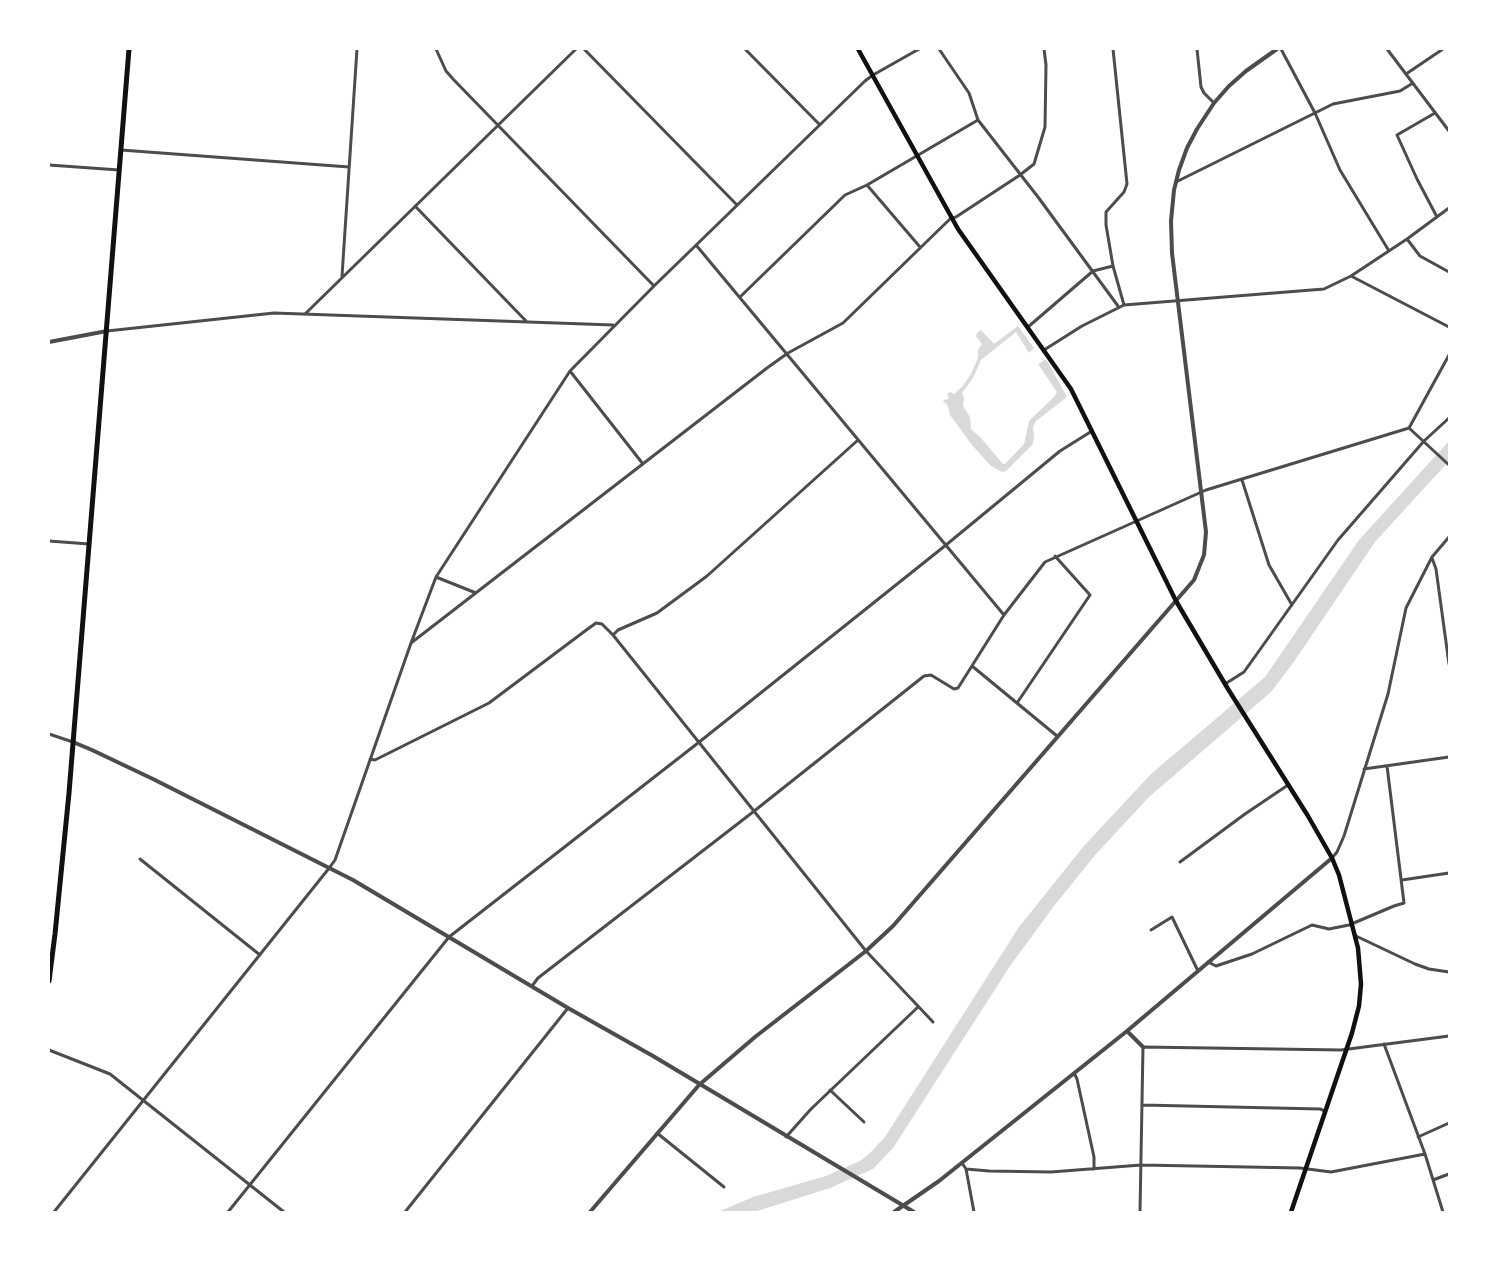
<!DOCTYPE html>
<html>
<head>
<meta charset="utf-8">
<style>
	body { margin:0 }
	#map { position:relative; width:1498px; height:1261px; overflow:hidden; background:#fff; font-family:"Varela Round",sans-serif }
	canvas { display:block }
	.frame { position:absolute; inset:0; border:50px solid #fff; pointer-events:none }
</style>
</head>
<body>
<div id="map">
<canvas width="1498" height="1261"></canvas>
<div class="frame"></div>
</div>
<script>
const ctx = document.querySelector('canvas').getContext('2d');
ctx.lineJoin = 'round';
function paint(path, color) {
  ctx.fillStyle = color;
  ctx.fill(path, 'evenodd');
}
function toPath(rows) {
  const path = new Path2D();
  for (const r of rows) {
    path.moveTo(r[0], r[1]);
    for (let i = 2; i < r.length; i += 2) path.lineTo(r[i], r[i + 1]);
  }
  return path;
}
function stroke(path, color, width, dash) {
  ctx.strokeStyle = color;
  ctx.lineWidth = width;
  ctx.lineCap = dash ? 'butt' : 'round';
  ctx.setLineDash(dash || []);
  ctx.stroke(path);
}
paint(toPath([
	[1018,326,1034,348,1029,353,1016,332,981,360,973,378,962,393,964,397,963,406,970,417,971,429,981,438,1003,464,1005,464,1024,444,1029,421,1054,397,1057,392,1038,364,1046,359,1067,397,1036,421,1033,427,1034,437,1033,444,1006,471,1002,472,991,466,972,445,950,415,947,404,943,402,944,400,948,399,949,398,947,394,950,392,954,394,963,386,971,374,978,358,978,350,982,344,976,336,977,333,981,330,994,344],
	[1449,441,1449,461,1375,542,1293,663,1271,692,1149,797,1096,854,1054,906,1010,966,893,1148,873,1169,830,1188,754,1212,718,1212,753,1197,826,1176,860,1161,869,1154,885,1137,1019,927,1083,847,1151,774,1265,677,1359,540]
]), '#d9d9d9');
stroke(toPath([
	[436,49,446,71,453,79,654,286],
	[584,49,737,205],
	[745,49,819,124],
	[939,49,969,93,978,120,1038,197,1118,306],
	[1113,49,1127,184,1124,192,1106,212,1106,225,1113,266,1124,305],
	[1197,49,1201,87,1204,93,1214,103],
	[1281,49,1315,113,1340,170,1389,251],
	[1387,49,1449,131],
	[1406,74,1443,49],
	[1435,113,1397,135,1417,179,1437,217],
	[121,150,349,167],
	[49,165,119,170],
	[1176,182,1333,104,1400,91,1413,83],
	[415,206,526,321],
	[1407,239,1420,256,1449,272],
	[696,245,1004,615],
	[920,247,867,185,978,120],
	[342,276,357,49],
	[1351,276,1449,327],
	[740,297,845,195,867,185],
	[305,314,576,49],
	[1028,327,1093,271,1113,266],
	[107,331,274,313,613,325],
	[1044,350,1082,326,1124,305,1324,289,1351,276,1407,239,1449,208],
	[570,371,643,464],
	[1409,428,1449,465],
	[1242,480,1269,565,1292,605],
	[49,541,89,544],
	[1432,558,1436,569,1449,664],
	[436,577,476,593],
	[613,635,618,630,657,613,707,576,858,440],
	[411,643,767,368,788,353,843,323,951,218,956,217,1020,175,1034,164,1045,127,1046,65,1044,49],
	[972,666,1057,736],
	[1225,684,1244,672,1338,540,1424,441,1449,418],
	[1017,703,1090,595,1055,556],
	[49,734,73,742],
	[370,759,375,760,489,703,585,631,596,623,602,624,613,635,866,951,933,1022],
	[1364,769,1449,757],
	[1332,858,1337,852,1344,836,1388,694,1406,608,1432,557,1449,537],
	[140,859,260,955],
	[1180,862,1245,814,1288,785],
	[1402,880,1449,873],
	[1151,930,1172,917,1198,971],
	[1356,936,1415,964,1429,969,1449,972],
	[1208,962,1216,966,1252,954,1312,925,1329,929,1349,925,1394,906,1404,903,1387,766],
	[532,986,538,978,753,812,924,676,931,675,954,689,958,688,1004,615,1045,562,1206,490,1409,428,1449,355],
	[1384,1044,1425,1154,1443,1212],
	[49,1050,110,1074,284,1212],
	[1074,1073,1077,1079,1094,1157,1094,1169],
	[830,1090,864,1122],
	[1142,1105,1320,1109,1325,1111],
	[657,1133,724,1187],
	[786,1137,811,1109,918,1007],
	[1418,1137,1449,1123],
	[962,1163,966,1169,974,1212],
	[966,1169,989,1171,1051,1172,1141,1165,1300,1168,1331,1172,1425,1154],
	[1433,1180,1449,1174],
	[54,1212,330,867,335,860,411,643,436,577,570,371,654,286,865,81,873,75,919,49],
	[228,1212,449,937,698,743,946,545,1060,451,1092,431],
	[405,1212,568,1008],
	[1140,1212,1143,1047,1341,1050,1449,1036]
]), '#4c4c4c', 3);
stroke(toPath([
	[49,342,107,331],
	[73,742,92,750,153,779,353,880,568,1008,653,1056,914,1212],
	[1127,1031,1143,1047],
	[590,1212,699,1085,755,1037,866,951,893,926,1194,580,1204,555,1206,532,1172,253,1171,221,1174,190,1179,170,1187,148,1197,129,1214,103,1229,86,1246,71,1277,49],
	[894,1212,939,1181,1127,1031,1332,858]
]), '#4c4c4c', 4);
stroke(toPath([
	[858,49,958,229,1071,389,1176,601,1228,689,1308,816,1332,858,1339,875,1358,948,1361,984,1359,1006,1352,1033,1291,1212]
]), '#111', 4.5);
stroke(toPath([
	[49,981,55,934,69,793,129,49]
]), '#111', 5);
</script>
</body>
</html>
